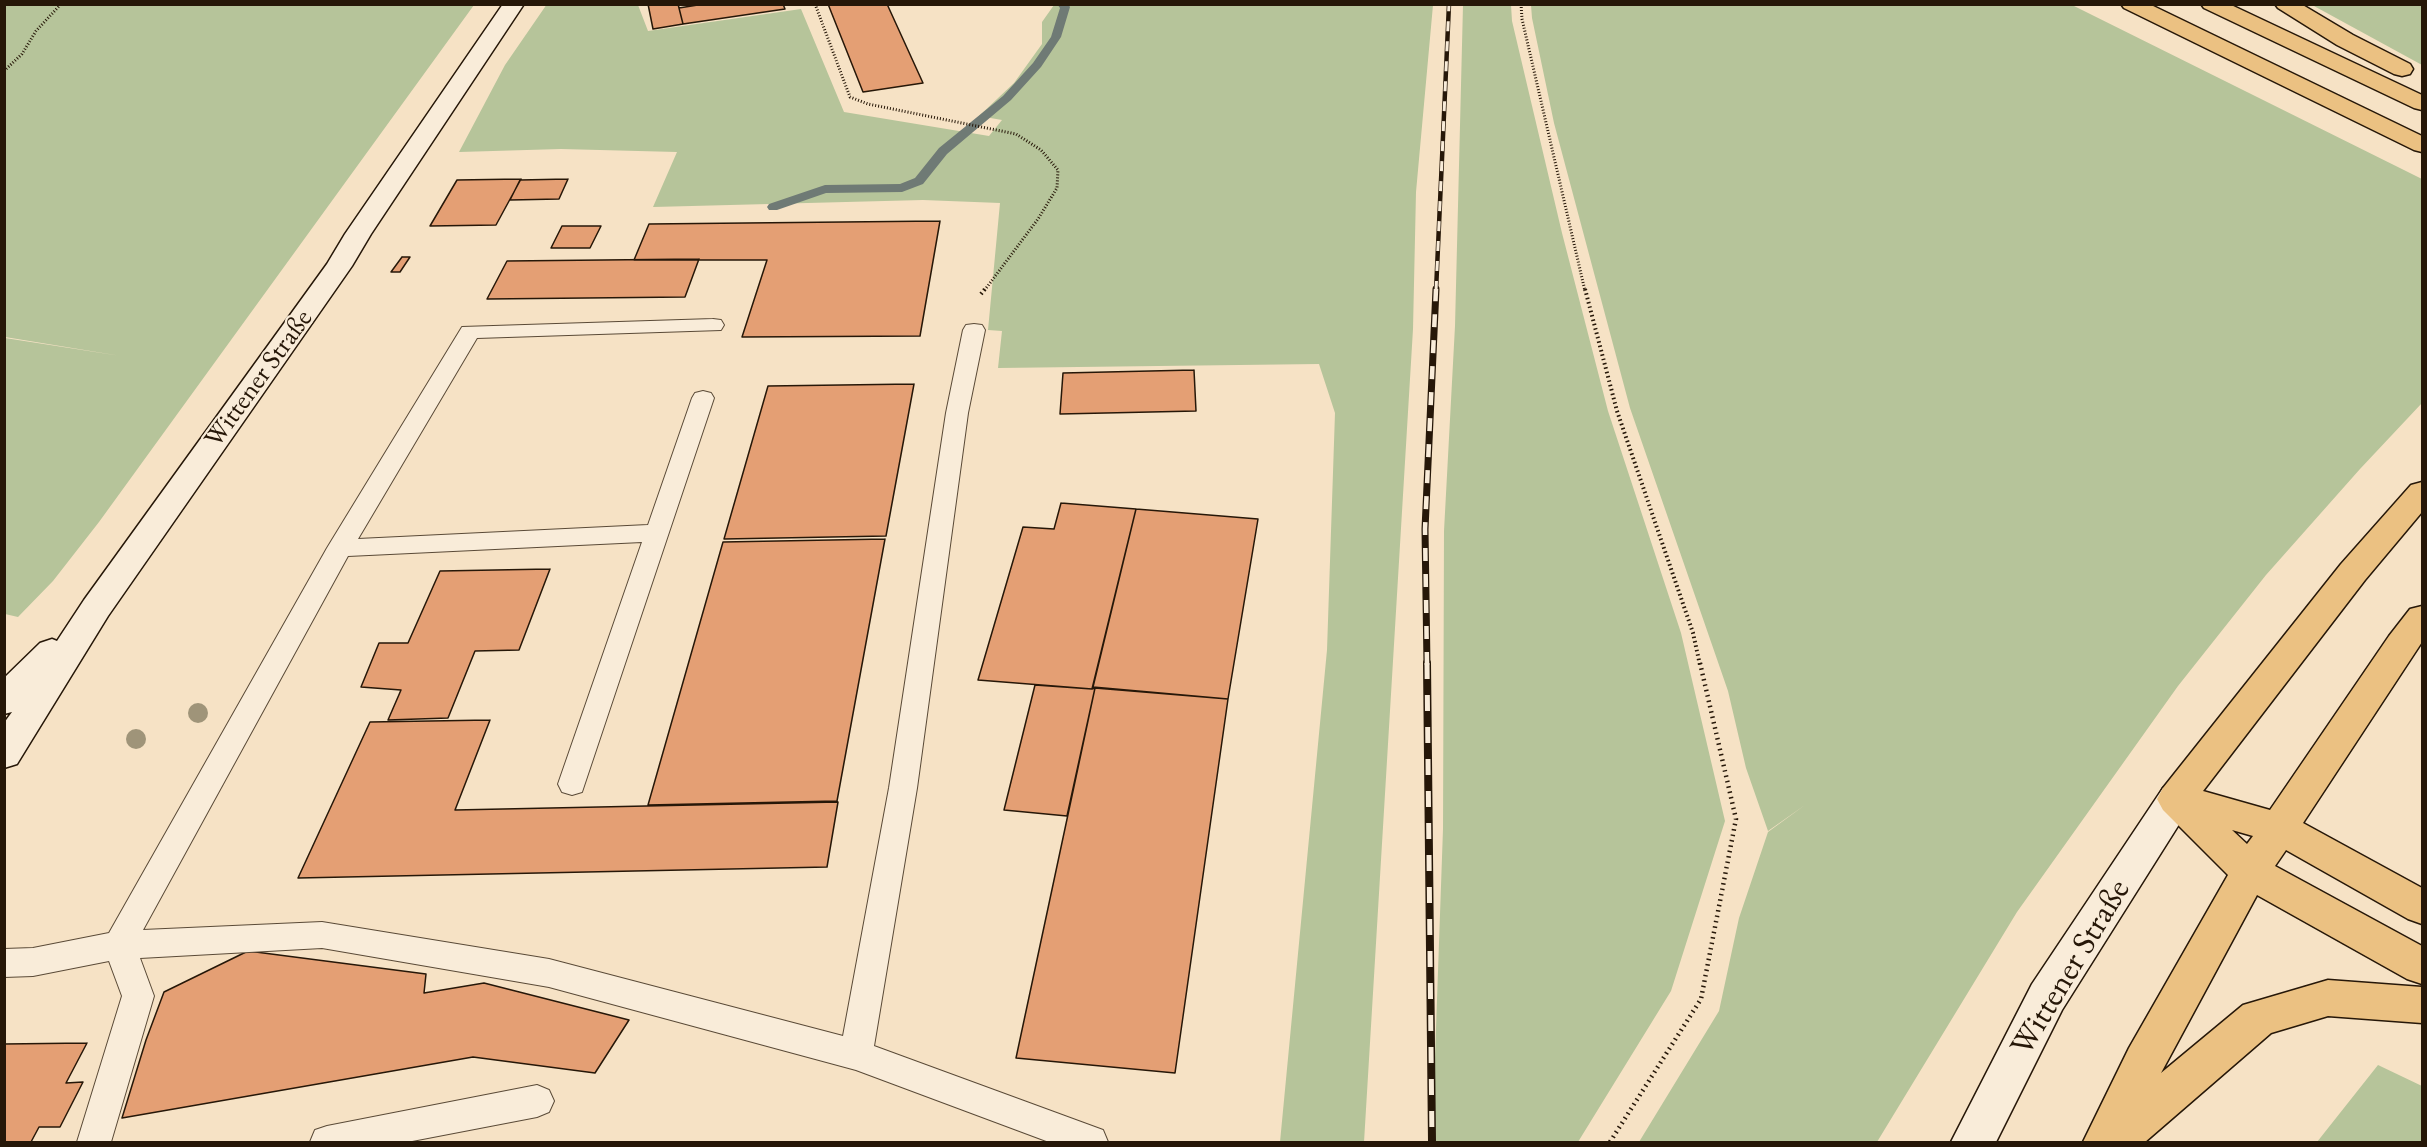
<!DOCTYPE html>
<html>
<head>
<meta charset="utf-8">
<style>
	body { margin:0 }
	#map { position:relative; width:2427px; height:1147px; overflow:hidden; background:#f6e2c5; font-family:"EB Garamond",serif }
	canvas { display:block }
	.frame { position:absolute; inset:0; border:6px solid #261708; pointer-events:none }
</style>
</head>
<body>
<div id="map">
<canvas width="2427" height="1147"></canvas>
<div class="frame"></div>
</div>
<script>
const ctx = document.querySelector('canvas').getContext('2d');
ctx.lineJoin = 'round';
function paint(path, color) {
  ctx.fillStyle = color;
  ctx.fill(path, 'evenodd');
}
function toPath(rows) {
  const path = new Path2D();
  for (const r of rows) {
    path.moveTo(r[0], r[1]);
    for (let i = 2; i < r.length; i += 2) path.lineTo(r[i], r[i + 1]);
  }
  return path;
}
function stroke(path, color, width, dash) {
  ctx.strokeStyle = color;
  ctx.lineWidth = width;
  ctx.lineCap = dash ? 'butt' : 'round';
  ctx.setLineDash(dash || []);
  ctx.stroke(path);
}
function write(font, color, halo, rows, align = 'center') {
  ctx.font = font + ' "EB Garamond",serif';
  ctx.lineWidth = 4.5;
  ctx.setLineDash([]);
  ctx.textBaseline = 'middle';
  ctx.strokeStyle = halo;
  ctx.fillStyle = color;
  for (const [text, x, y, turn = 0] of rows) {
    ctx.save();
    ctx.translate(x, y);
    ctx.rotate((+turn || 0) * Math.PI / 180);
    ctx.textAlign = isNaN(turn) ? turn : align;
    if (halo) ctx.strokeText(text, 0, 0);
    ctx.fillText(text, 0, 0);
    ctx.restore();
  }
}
paint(toPath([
	[5,4,474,5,99,522,53,581,18,617,5,614,5,338,121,356,5,337],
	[547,4,638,5,648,31,801,9,844,112,989,136,1002,120,979,116,1014,83,1042,44,1042,22,1054,5,1433,5,1416,192,1413,329,1364,1142,1280,1142,1327,650,1335,413,1319,364,998,368,1002,331,988,330,1000,203,923,200,653,207,677,152,561,149,459,152,505,65],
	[1463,5,1511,5,1512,21,1562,233,1608,411,1681,633,1725,821,1671,991,1578,1142,1432,1142,1443,829,1444,531,1455,326],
	[1531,5,2072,5,2422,179,2422,403,2360,469,2266,575,2178,686,2017,912,1877,1142,1639,1142,1719,1011,1739,918,1768,832,1805,805,1768,831,1746,768,1728,691,1630,408,1554,123,1532,18],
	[2311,5,2422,5,2422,65,2314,6],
	[2378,1065,2422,1086,2422,1142,2317,1142]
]), '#b6c49a');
paint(toPath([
	[1057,4,1068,4,1070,7,1061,37,1041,67,1011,100,947,154,923,184,902,192,826,193,777,210,769,210,767,207,769,204,825,185,900,184,915,178,939,148,1003,96,1033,63,1051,37,1060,8,1057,4]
]), '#6f7a75');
const building = toPath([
	[648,4,678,4,683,24,653,29,648,4],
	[704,4,783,4,785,9,683,24,679,8,704,4],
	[828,4,887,4,923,83,863,92,828,4],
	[521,179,496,225,430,226,457,180,521,179],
	[568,179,559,199,510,200,520,180,568,179],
	[940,221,920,336,742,337,767,260,634,260,649,224,940,221],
	[562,226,601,226,590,248,551,248,562,226],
	[402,257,410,257,400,272,391,272,402,257],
	[699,259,685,297,487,299,507,261,699,259],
	[1194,370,1196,411,1060,414,1063,373,1194,370],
	[914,384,886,536,724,539,768,386,914,384],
	[1061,503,1136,509,1092,689,978,680,1023,527,1054,529,1061,503],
	[1136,509,1258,519,1228,699,1093,687,1136,509],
	[885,539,837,801,648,805,723,542,885,539],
	[550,569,519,650,475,651,448,718,388,720,401,690,361,687,379,643,408,643,440,571,550,569],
	[1035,685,1092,689,1095,688,1067,816,1004,810,1035,685],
	[1095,688,1228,699,1175,1073,1016,1058,1095,688],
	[490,720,455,810,838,802,827,867,298,878,370,722,490,720],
	[248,951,426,974,424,993,484,983,629,1020,595,1073,473,1057,122,1118,146,1040,164,992,248,951],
	[87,1043,66,1083,83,1082,60,1127,39,1127,31,1142,4,1142,4,1044,87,1043]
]);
paint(building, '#e49f74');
stroke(building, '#261708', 1.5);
const service = toPath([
	[713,319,721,320,724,325,721,330,477,338,358,539,648,525,692,398,695,393,703,391,711,393,714,398,582,792,572,795,562,792,558,784,642,542,348,556,143,930,322,922,549,959,843,1036,889,788,946,413,963,330,966,325,974,324,982,325,985,330,968,413,917,788,874,1046,1103,1130,1108,1142,1049,1142,856,1070,549,987,322,948,140,958,154,996,111,1142,77,1142,122,996,109,961,33,976,4,977,4,949,33,948,109,933,327,548,462,327,713,319],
	[537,1085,549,1090,554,1101,549,1112,537,1117,407,1142,310,1142,315,1130,327,1126,537,1085]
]);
const secondary = toPath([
	[503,4,524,4,371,234,352,266,108,616,17,764,4,768,4,723,12,712,4,714,4,678,40,643,52,639,57,641,84,600,327,264,345,234,503,4],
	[2176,784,2189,788,2195,799,2062,1010,1996,1142,1951,1142,2032,984,2163,788,2176,784]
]);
const motorway = toPath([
	[2121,4,2149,4,2422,136,2422,152,2414,150,2124,8,2121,4],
	[2201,4,2229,4,2422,95,2422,110,2414,108,2204,8,2201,4],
	[2275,4,2301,4,2353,35,2410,64,2413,69,2410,74,2402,76,2394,74,2337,45,2278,8,2275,4],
	[2422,482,2422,512,2365,580,2203,791,2270,810,2389,636,2410,609,2422,606,2422,642,2303,823,2422,888,2422,924,2408,919,2286,850,2275,866,2422,946,2422,984,2407,979,2257,895,2161,1073,2243,1005,2328,980,2422,987,2422,1023,2328,1016,2271,1033,2145,1142,2083,1142,2129,1048,2228,875,2163,810,2157,799,2163,788,2341,564,2411,485,2422,482],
	[2232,830,2253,836,2247,844,2232,830]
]);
stroke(service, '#5a4a37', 2);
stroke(secondary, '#261708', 3);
stroke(motorway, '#261708', 3);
stroke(toPath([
	[815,4,850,97,868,104,1016,134,1041,150,1058,170,1057,188,1038,219,984,291],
	[1521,4,1522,19,1585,291],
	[4,71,22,54,36,31,61,4]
]), '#261708', 3, [1, 2]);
stroke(toPath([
	[1585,289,1617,411,1693,633,1700,665],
	[981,294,985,289]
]), '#261708', 4, [1.5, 3]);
stroke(toPath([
	[1610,1142,1701,999,1736,819,1700,663]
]), '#261708', 4.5, [1.5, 4]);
paint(service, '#f9ecd9');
paint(secondary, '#f9ecd9');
paint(motorway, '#ebc182');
const railFar2 = toPath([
	[1436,291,1449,4]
]);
const railFar1 = toPath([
	[1427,665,1425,529,1436,289]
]);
const rail = toPath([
	[1427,663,1432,1142]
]);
stroke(railFar2, '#261708', 4.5);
stroke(railFar1, '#261708', 7);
stroke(rail, '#261708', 8);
stroke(railFar2, '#f9ecd9', 3, [10]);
stroke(railFar1, '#f9ecd9', 4.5, [13]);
stroke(rail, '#f9ecd9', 5, [16]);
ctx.fillStyle = '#9f9479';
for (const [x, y] of [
	[198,713],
	[136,739]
]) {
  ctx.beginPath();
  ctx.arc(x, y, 10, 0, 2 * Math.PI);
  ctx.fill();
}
write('27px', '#261708', '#f9ecd9', [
	["Wittener Straße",259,379,-54]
]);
write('33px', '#261708', '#f9ecd9', [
	["Wittener Straße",2071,968,-59]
]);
</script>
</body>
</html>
